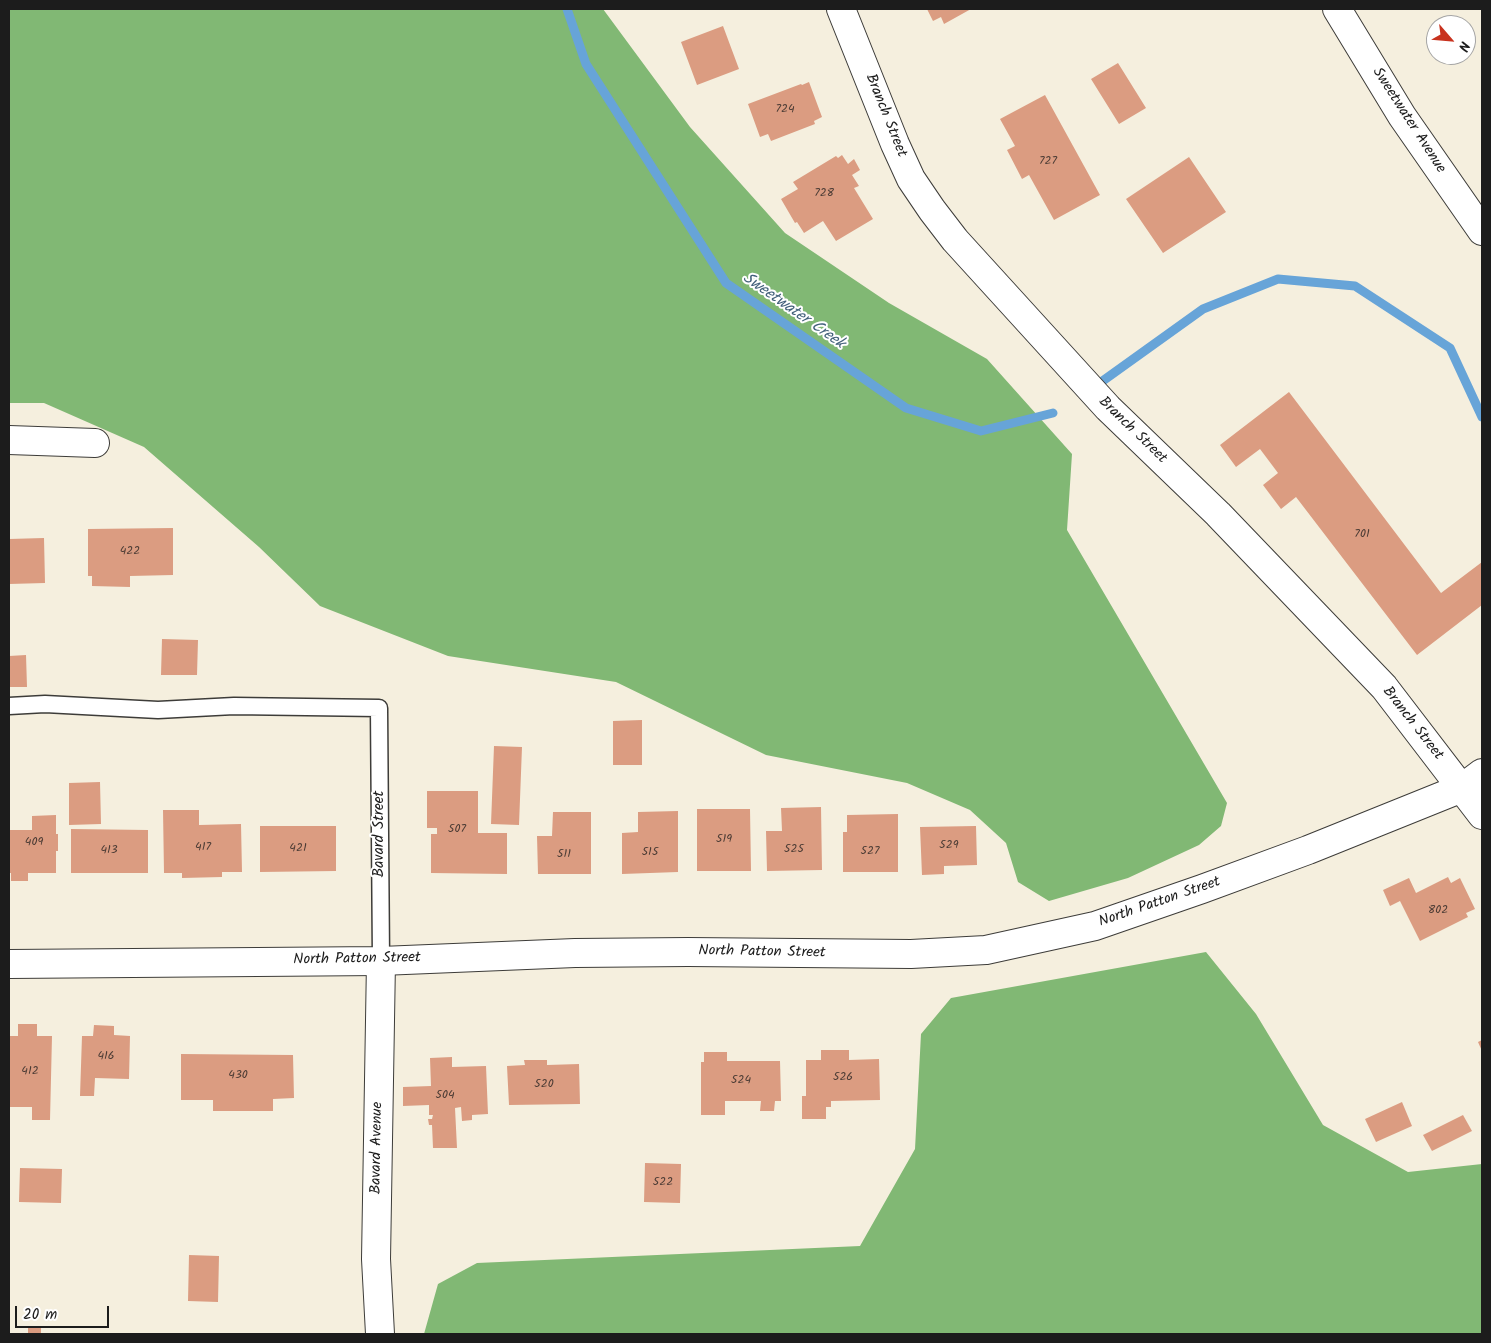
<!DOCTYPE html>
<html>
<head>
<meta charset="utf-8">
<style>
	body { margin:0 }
	#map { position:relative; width:1491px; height:1343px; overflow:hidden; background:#f5efde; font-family:Kalam,sans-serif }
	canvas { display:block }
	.frame { position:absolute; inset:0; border:10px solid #1c1c1c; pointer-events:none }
	.north { position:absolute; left:1426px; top:15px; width:50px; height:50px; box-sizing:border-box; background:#fff; border:1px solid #a4a4a4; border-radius:50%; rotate:117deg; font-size:14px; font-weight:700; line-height:20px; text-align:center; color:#1c1c1c }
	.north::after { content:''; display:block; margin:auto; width:18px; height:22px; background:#c8321e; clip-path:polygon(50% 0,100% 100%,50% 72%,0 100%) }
	.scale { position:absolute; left:15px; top:1306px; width:94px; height:22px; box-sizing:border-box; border:2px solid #1c1c1c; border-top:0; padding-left:6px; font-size:15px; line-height:18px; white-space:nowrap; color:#1c1c1c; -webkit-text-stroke:4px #fff; paint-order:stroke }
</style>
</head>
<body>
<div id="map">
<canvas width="1491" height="1343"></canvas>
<div class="frame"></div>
<div class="north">N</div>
<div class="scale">20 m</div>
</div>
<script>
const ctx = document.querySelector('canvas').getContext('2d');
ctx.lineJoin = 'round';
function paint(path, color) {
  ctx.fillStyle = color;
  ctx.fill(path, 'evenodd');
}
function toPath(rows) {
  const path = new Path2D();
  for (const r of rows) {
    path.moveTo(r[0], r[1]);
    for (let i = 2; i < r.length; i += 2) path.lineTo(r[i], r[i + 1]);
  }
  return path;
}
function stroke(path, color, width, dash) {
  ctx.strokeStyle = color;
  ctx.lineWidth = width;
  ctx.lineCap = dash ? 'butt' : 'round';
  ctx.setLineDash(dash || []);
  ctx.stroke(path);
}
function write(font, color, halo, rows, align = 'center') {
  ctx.font = font + ' Kalam,sans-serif';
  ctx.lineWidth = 4;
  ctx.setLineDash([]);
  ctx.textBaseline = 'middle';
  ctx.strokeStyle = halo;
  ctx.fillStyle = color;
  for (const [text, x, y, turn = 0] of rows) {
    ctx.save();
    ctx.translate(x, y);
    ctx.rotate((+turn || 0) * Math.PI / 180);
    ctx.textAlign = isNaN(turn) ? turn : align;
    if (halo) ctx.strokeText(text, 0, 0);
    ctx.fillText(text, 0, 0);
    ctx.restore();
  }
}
paint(toPath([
	[9,9,603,9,690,127,785,233,889,303,987,359,1072,454,1067,530,1227,803,1221,826,1199,845,1128,878,1049,901,1018,882,1006,843,970,810,907,783,766,755,616,682,448,656,320,606,259,547,144,447,44,403,9,403],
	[1206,952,1256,1014,1323,1125,1408,1172,1482,1164,1482,1334,424,1334,438,1284,477,1263,860,1246,915,1149,921,1034,951,998]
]), '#81b874');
stroke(toPath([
	[567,9,586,64,726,283,906,408,981,431,1053,413],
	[1097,385,1203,309,1278,279,1355,286,1450,348,1482,417]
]), '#67a4d8', 9);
paint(toPath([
	[927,9,971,9,944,24,941,17,933,21],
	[723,26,739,69,697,85,681,42],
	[1118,63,1146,108,1119,124,1091,79],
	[809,82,822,117,814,121,815,124,771,141,768,134,760,137,748,104,801,84,802,85],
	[1045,95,1100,195,1054,220,1029,175,1022,179,1007,150,1015,146,1000,119],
	[842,155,848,164,854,159,860,170,852,175,859,186,854,188,873,219,836,241,823,221,804,233,797,222,795,223,781,199,798,189,793,182,836,156,838,158],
	[1189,157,1226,212,1163,253,1126,199],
	[1289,392,1441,593,1482,562,1482,605,1417,655,1296,497,1281,509,1263,485,1278,473,1260,449,1236,467,1220,445],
	[173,528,173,575,130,576,130,587,92,586,92,576,88,576,88,529],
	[44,538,45,583,9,584,9,539],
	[162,639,198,640,197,675,161,675],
	[26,655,27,687,9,687,9,656],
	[642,720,642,765,613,765,613,721],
	[494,746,522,747,519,825,491,824],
	[100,782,101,824,69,825,69,783],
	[427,791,478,791,478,833,507,833,507,874,431,873,431,834,437,834,437,828,427,828],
	[821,807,822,870,767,871,766,831,782,831,781,808],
	[697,809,750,809,751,871,697,871],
	[163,810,199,810,199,825,241,824,242,872,222,872,222,877,182,878,182,873,164,873],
	[678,811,678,872,622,874,622,833,638,832,638,812],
	[553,812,591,812,591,874,538,874,537,836,552,836],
	[898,814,898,872,843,872,843,832,847,832,847,815],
	[56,815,56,834,58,834,58,851,56,851,56,873,28,873,28,881,11,881,11,873,9,873,9,830,32,830,32,816],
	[260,826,336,826,336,871,260,872],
	[976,826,977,865,944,866,944,874,922,875,920,827],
	[71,829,148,830,148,873,71,873],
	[1448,877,1451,883,1460,878,1475,909,1466,913,1468,917,1420,941,1400,901,1390,906,1383,890,1409,878,1416,893],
	[18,1024,37,1024,37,1036,52,1036,50,1120,32,1120,32,1107,9,1107,9,1036,18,1036],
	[94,1025,114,1026,114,1035,130,1036,129,1079,95,1078,94,1096,80,1096,82,1036,93,1036],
	[1482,1040,1482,1051,1478,1042],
	[821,1050,849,1050,849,1060,879,1059,880,1100,831,1101,831,1107,826,1107,826,1119,802,1119,802,1096,806,1096,806,1060,821,1060],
	[704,1052,727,1052,727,1061,780,1061,781,1101,775,1101,774,1111,760,1111,761,1101,725,1101,725,1115,701,1115,701,1062,704,1062],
	[181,1054,293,1055,294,1098,273,1099,273,1111,213,1111,213,1100,181,1100],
	[452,1057,452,1067,486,1066,488,1114,472,1115,472,1120,462,1121,461,1107,455,1108,457,1148,433,1148,432,1125,429,1125,428,1119,432,1119,433,1115,429,1115,429,1105,403,1106,403,1087,431,1086,430,1058],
	[524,1060,547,1060,547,1065,579,1064,580,1104,509,1105,507,1066,525,1065],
	[1402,1102,1412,1126,1376,1142,1365,1119],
	[1463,1115,1472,1131,1432,1151,1423,1135],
	[645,1163,681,1164,680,1203,644,1202],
	[20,1168,62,1169,61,1203,19,1202],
	[189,1255,219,1256,218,1302,188,1301],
	[28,1328,41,1328,41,1334,28,1334]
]), '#db9c81');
const lane = toPath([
	[9,706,45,704,158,710,234,706,379,708,381,961]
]);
const street = toPath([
	[841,9,895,144,911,179,932,210,955,240,1108,408,1218,514,1384,687,1482,815],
	[9,440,95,443],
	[380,1334,376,1259,381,961]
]);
const secondary = toPath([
	[1337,9,1402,116,1482,231],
	[9,964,381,961,575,953,688,952,911,954,986,950,1095,926,1202,889,1308,850,1462,788,1482,773]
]);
stroke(lane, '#3d3c39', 19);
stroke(street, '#3d3c39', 30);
stroke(secondary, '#3d3c39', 30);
stroke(lane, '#fff', 16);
stroke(street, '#fff', 28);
stroke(secondary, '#fff', 28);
write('12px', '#4c3c35', null, [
	["724",785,110],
	["727",1048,162],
	["728",824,194],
	["701",1362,535],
	["422",130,552],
	["507",457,830],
	["519",724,840],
	["409",34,843],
	["529",949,846],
	["417",203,848],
	["421",298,849],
	["525",794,850],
	["413",109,851],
	["527",870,852],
	["515",650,853],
	["511",564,855],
	["802",1438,911],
	["416",106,1057],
	["412",30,1072],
	["430",238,1076],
	["526",843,1078],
	["524",741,1081],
	["520",544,1085],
	["504",445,1096],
	["522",663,1183]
]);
write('15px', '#1c1c1c', '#fff', [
	["Branch Street",885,116,68],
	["Sweetwater Avenue",1408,121,57],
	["Branch Street",1132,431,44],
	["Branch Street",1412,724,52],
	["Bavard Street",380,834,-90],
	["North Patton Street",1160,903,-19],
	["North Patton Street",762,953,1],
	["North Patton Street",357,960,-1],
	["Bavard Avenue",378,1148,-89]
]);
write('italic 16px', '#42607a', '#fff', [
	["Sweetwater Creek",793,312,35]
]);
</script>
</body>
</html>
